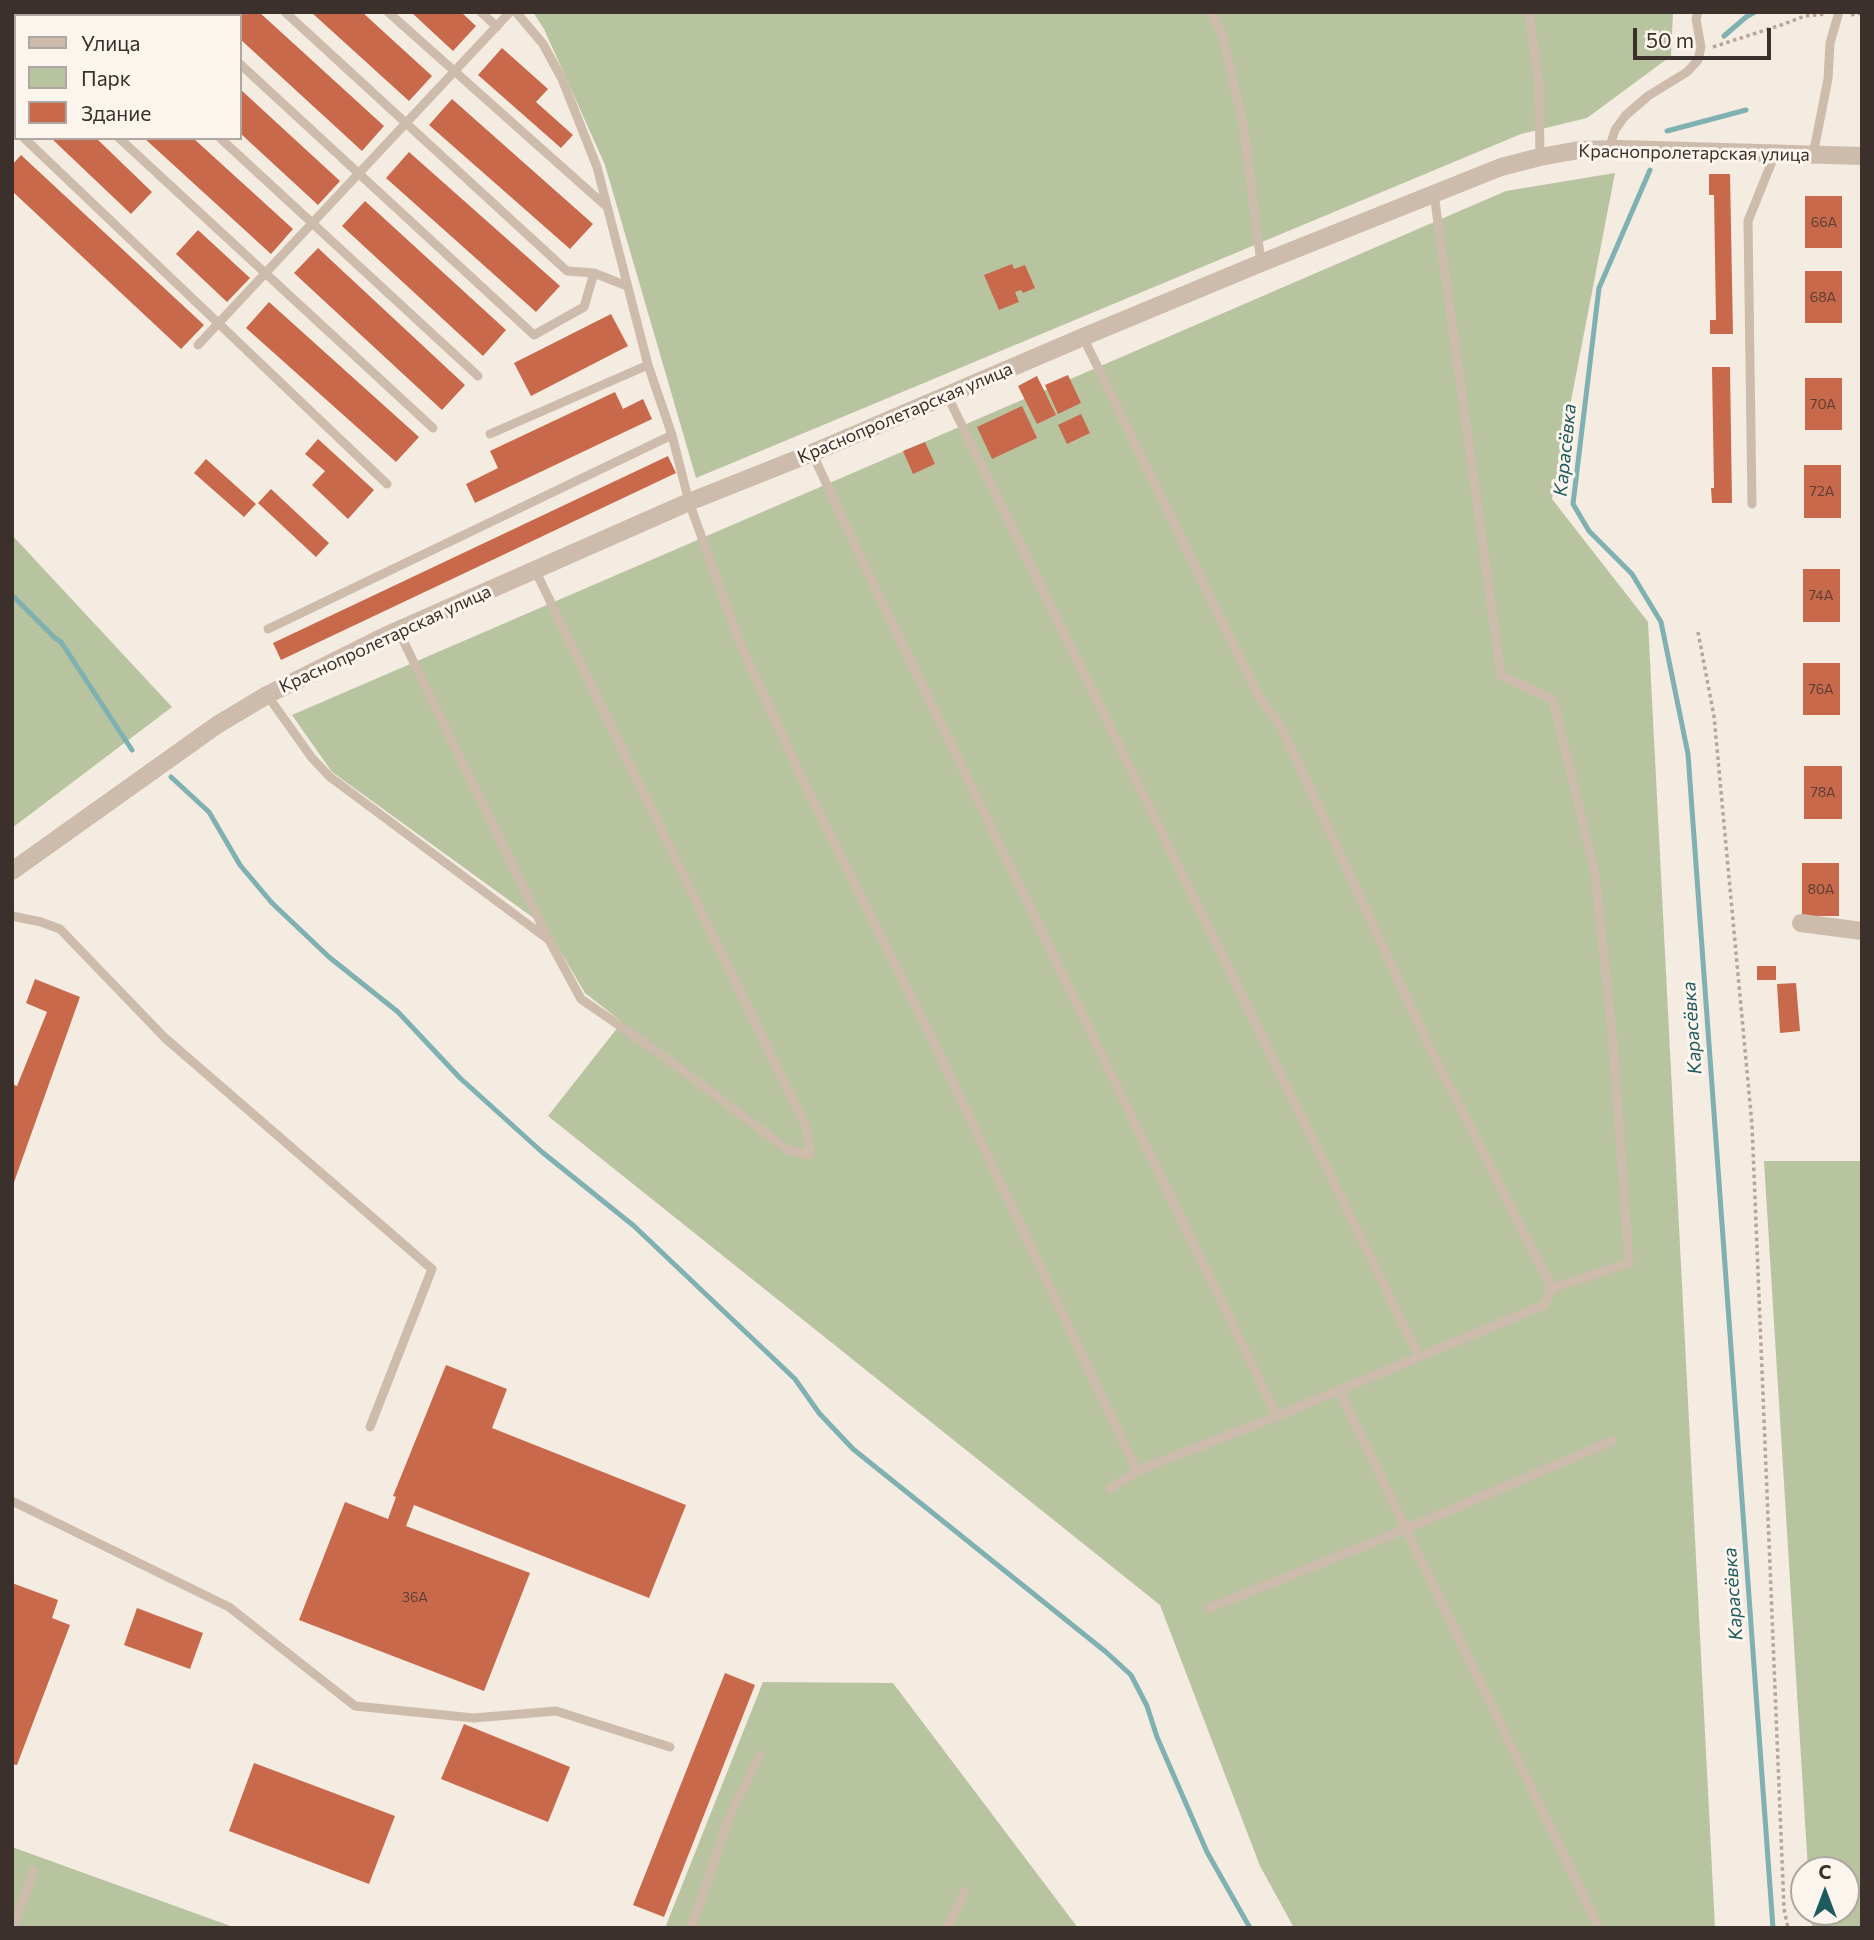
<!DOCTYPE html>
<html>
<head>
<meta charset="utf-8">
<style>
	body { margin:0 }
	#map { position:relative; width:1874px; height:1940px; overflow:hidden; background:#f4ebe1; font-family:Commissioner,sans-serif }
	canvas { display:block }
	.frame { position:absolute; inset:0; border:14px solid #3b302b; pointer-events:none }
	.legend { position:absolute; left:14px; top:14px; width:228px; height:126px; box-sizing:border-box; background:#fbf5ee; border:2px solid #aea6a0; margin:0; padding:9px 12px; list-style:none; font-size:21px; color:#3b302b }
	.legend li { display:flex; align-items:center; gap:14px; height:35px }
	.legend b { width:35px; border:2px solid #aea6a0 }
	.north { position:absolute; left:1790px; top:1856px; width:70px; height:70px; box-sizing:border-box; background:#fbf5ee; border:2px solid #aea6a0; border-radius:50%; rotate:0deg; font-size:19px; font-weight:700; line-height:28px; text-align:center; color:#3b302b }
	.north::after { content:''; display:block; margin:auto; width:24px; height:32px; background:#1f5a5e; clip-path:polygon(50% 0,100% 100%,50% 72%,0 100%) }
	.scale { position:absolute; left:1633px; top:28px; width:138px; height:32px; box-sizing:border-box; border:4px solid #3b302b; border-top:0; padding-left:9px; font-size:21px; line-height:24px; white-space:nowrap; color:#3b302b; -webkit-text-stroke:5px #fbf5ee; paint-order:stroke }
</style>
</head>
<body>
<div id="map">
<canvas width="1874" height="1940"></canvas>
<div class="frame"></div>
<ul class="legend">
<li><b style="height:9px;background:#cdbbac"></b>Улица</li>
<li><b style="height:19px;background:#b8c4a0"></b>Парк</li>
<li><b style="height:19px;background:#c8694b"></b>Здание</li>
</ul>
<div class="north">С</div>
<div class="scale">50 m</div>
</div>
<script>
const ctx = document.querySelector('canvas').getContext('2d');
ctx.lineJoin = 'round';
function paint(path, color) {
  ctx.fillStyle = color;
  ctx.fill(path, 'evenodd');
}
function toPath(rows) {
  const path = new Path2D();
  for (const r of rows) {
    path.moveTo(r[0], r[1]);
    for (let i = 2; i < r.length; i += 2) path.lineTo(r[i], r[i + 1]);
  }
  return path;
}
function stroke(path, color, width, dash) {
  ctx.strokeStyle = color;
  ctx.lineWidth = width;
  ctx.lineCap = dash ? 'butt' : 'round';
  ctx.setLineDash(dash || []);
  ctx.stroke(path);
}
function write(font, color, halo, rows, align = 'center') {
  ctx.font = font + ' Commissioner,sans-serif';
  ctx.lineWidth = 6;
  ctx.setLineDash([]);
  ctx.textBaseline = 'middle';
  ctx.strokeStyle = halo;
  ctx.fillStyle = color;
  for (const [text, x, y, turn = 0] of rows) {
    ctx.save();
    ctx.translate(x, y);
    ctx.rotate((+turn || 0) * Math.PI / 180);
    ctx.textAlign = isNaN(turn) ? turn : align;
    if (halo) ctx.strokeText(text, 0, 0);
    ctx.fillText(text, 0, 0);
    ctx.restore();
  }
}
paint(toPath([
	[533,12,1673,12,1671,56,1587,118,1521,134,696,478,605,165,544,29],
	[1615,173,1552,499,1648,622,1715,1928,1294,1928,1260,1866,1160,1605,548,1116,622,1022,585,993,546,927,332,772,292,715,1506,191],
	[12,535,172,707,12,828],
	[1764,1161,1862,1161,1862,1928,1812,1928,1811,1912,1846,1912,1846,1870,1808,1870],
	[763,1682,893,1683,1078,1928,665,1928],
	[12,1847,236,1928,12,1928]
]), '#b8c4a0');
stroke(toPath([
	[1724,36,1746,17,1755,12],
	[1667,131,1746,110],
	[1650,170,1599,288,1573,504,1589,531,1632,574,1661,622,1688,754,1773,1928],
	[12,595,55,638,61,642,132,750],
	[171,777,209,812,240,865,272,903,329,957,398,1012,460,1078,542,1152,634,1226,795,1379,819,1413,853,1449,1106,1652,1131,1675,1147,1706,1157,1737,1207,1852,1250,1928]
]), '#7fb0b2', 5);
paint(toPath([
	[23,12,55,12,59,16,27,16],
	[127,12,155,12,159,16,124,16],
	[210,12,259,12,384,126,362,151,240,39,240,16,214,16],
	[311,12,362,12,432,76,409,101],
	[411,12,461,12,476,26,453,51],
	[502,48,548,89,536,102,573,135,561,148,478,75],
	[240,89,340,181,318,205,240,133],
	[452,99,593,224,570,249,429,125],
	[51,138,96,138,152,192,131,214],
	[144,138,193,138,293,229,271,254],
	[409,152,560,286,536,312,386,178],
	[21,155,204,325,181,349,12,191,12,165],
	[1709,174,1730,174,1733,334,1710,334,1710,320,1716,320,1714,195,1709,195],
	[1805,196,1842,196,1842,248,1805,248],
	[365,201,506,330,483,356,342,226],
	[198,230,250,278,227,302,176,254],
	[318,248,465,385,442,410,294,273],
	[1012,264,1014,269,1025,265,1035,288,1023,293,1021,290,1015,292,1019,302,999,310,984,275],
	[1805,271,1842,271,1842,323,1805,323],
	[269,302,419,437,396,462,246,328],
	[611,314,628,346,531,396,514,363],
	[1712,367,1730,367,1732,503,1712,503,1711,488,1714,488],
	[1068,375,1081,403,1058,414,1045,385],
	[1037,376,1056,415,1037,424,1018,386],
	[1805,378,1842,378,1842,430,1805,430],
	[615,392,623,409,643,399,652,419,475,503,466,484,498,468,490,451],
	[1022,406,1037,438,992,459,977,427],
	[1081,414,1090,433,1067,444,1058,425],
	[318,439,374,490,348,519,312,485,325,471,305,454],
	[925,442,935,464,913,474,903,451],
	[668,456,676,473,281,660,273,643],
	[206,459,256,504,244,517,194,473],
	[1804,465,1841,465,1841,518,1804,518],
	[271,489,329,543,316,557,258,503],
	[1803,569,1840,569,1840,622,1803,622],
	[1803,663,1840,663,1840,715,1803,715],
	[1804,766,1842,766,1842,819,1804,819],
	[1802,863,1839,863,1839,916,1802,916],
	[1757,966,1776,966,1776,980,1757,980],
	[35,979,80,997,13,1185,12,1084,17,1086,47,1012,26,1003],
	[1796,983,1800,1031,1780,1033,1777,984],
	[446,1365,507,1389,492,1428,686,1505,649,1598,414,1505,406,1526,530,1573,484,1691,299,1620,345,1502,388,1519,396,1497,393,1496],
	[12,1583,58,1600,52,1618,70,1625,17,1765,12,1764],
	[137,1608,203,1633,190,1669,124,1645],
	[725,1673,755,1685,664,1917,633,1905],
	[464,1724,570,1767,548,1822,441,1779],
	[254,1763,395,1816,369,1884,229,1831]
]), '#c8694b');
stroke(toPath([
	[1851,15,1862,13],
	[1713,47,1781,25,1805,16,1826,14],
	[1698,632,1714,716,1752,1125,1784,1909,1788,1928]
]), '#b9a596', 3.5, [3.5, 3.5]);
stroke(toPath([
	[81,12,86,16],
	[182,12,186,16],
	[285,12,567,271,594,273,627,286],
	[388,12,607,207],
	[481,12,497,27],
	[516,12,543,44,562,79,597,167,648,365,672,435,689,502,739,641,802,778,939,1053,1137,1471],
	[1211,12,1222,34,1243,123,1261,263],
	[1529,12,1539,85,1540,157],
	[100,16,103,12],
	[240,64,534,335,584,307,594,273],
	[24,138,387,484],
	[119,138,433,428],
	[220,138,478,376],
	[1609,149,1615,130,1625,116,1648,96,1687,72,1698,60,1701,47,1696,19,1698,12],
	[1813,155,1828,79,1830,43,1839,12],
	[1083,337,1259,697,1281,726,1427,1042,1552,1288],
	[198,345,510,12],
	[947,395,1419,1356],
	[490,434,648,365],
	[812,453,879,596,1277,1416],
	[1752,504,1748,221,1775,154],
	[268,629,672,435],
	[398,630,548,938],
	[267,695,312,758,330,777,549,940,581,999,662,1055,788,1150,810,1155,806,1127,535,570],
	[12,916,41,922,60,929,165,1038,432,1269,370,1427],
	[1339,1390,1599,1928],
	[1110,1489,1137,1471,1277,1416,1544,1305,1552,1288,1629,1263,1613,1043,1595,873,1553,700,1501,675,1434,194],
	[12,1501,229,1607,355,1706,474,1718,556,1711,670,1747],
	[1209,1608,1406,1529,1612,1441],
	[13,1928,34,1870],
	[691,1928,730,1815,760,1755],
	[947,1928,965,1891]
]), '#cdbbac', 9);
stroke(toPath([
	[12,871,217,725,267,695,385,636,689,502,812,453,1083,337,1261,263,1501,167,1540,157,1579,150,1621,149,1862,156],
	[1801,923,1862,931]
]), '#cdbbac', 18);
write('14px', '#5e3e33', null, [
	["66А",1824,222],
	["68А",1823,297],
	["70А",1823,404],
	["72А",1822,491],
	["74А",1821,595],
	["76А",1821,689],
	["78А",1823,792],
	["80А",1821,889],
	["36А",415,1597]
]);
write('18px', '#3b302b', '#fbf5ee', [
	["Краснопролетарская улица",1694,153,1],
	["Краснопролетарская улица",905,413,-23],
	["Краснопролетарская улица",385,639,-25]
]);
write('italic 19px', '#1f5a5e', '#fbf5ee', [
	["Карасёвка",1565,450,-84],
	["Карасёвка",1692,1028,-94],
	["Карасёвка",1733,1594,-94]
]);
</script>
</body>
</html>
